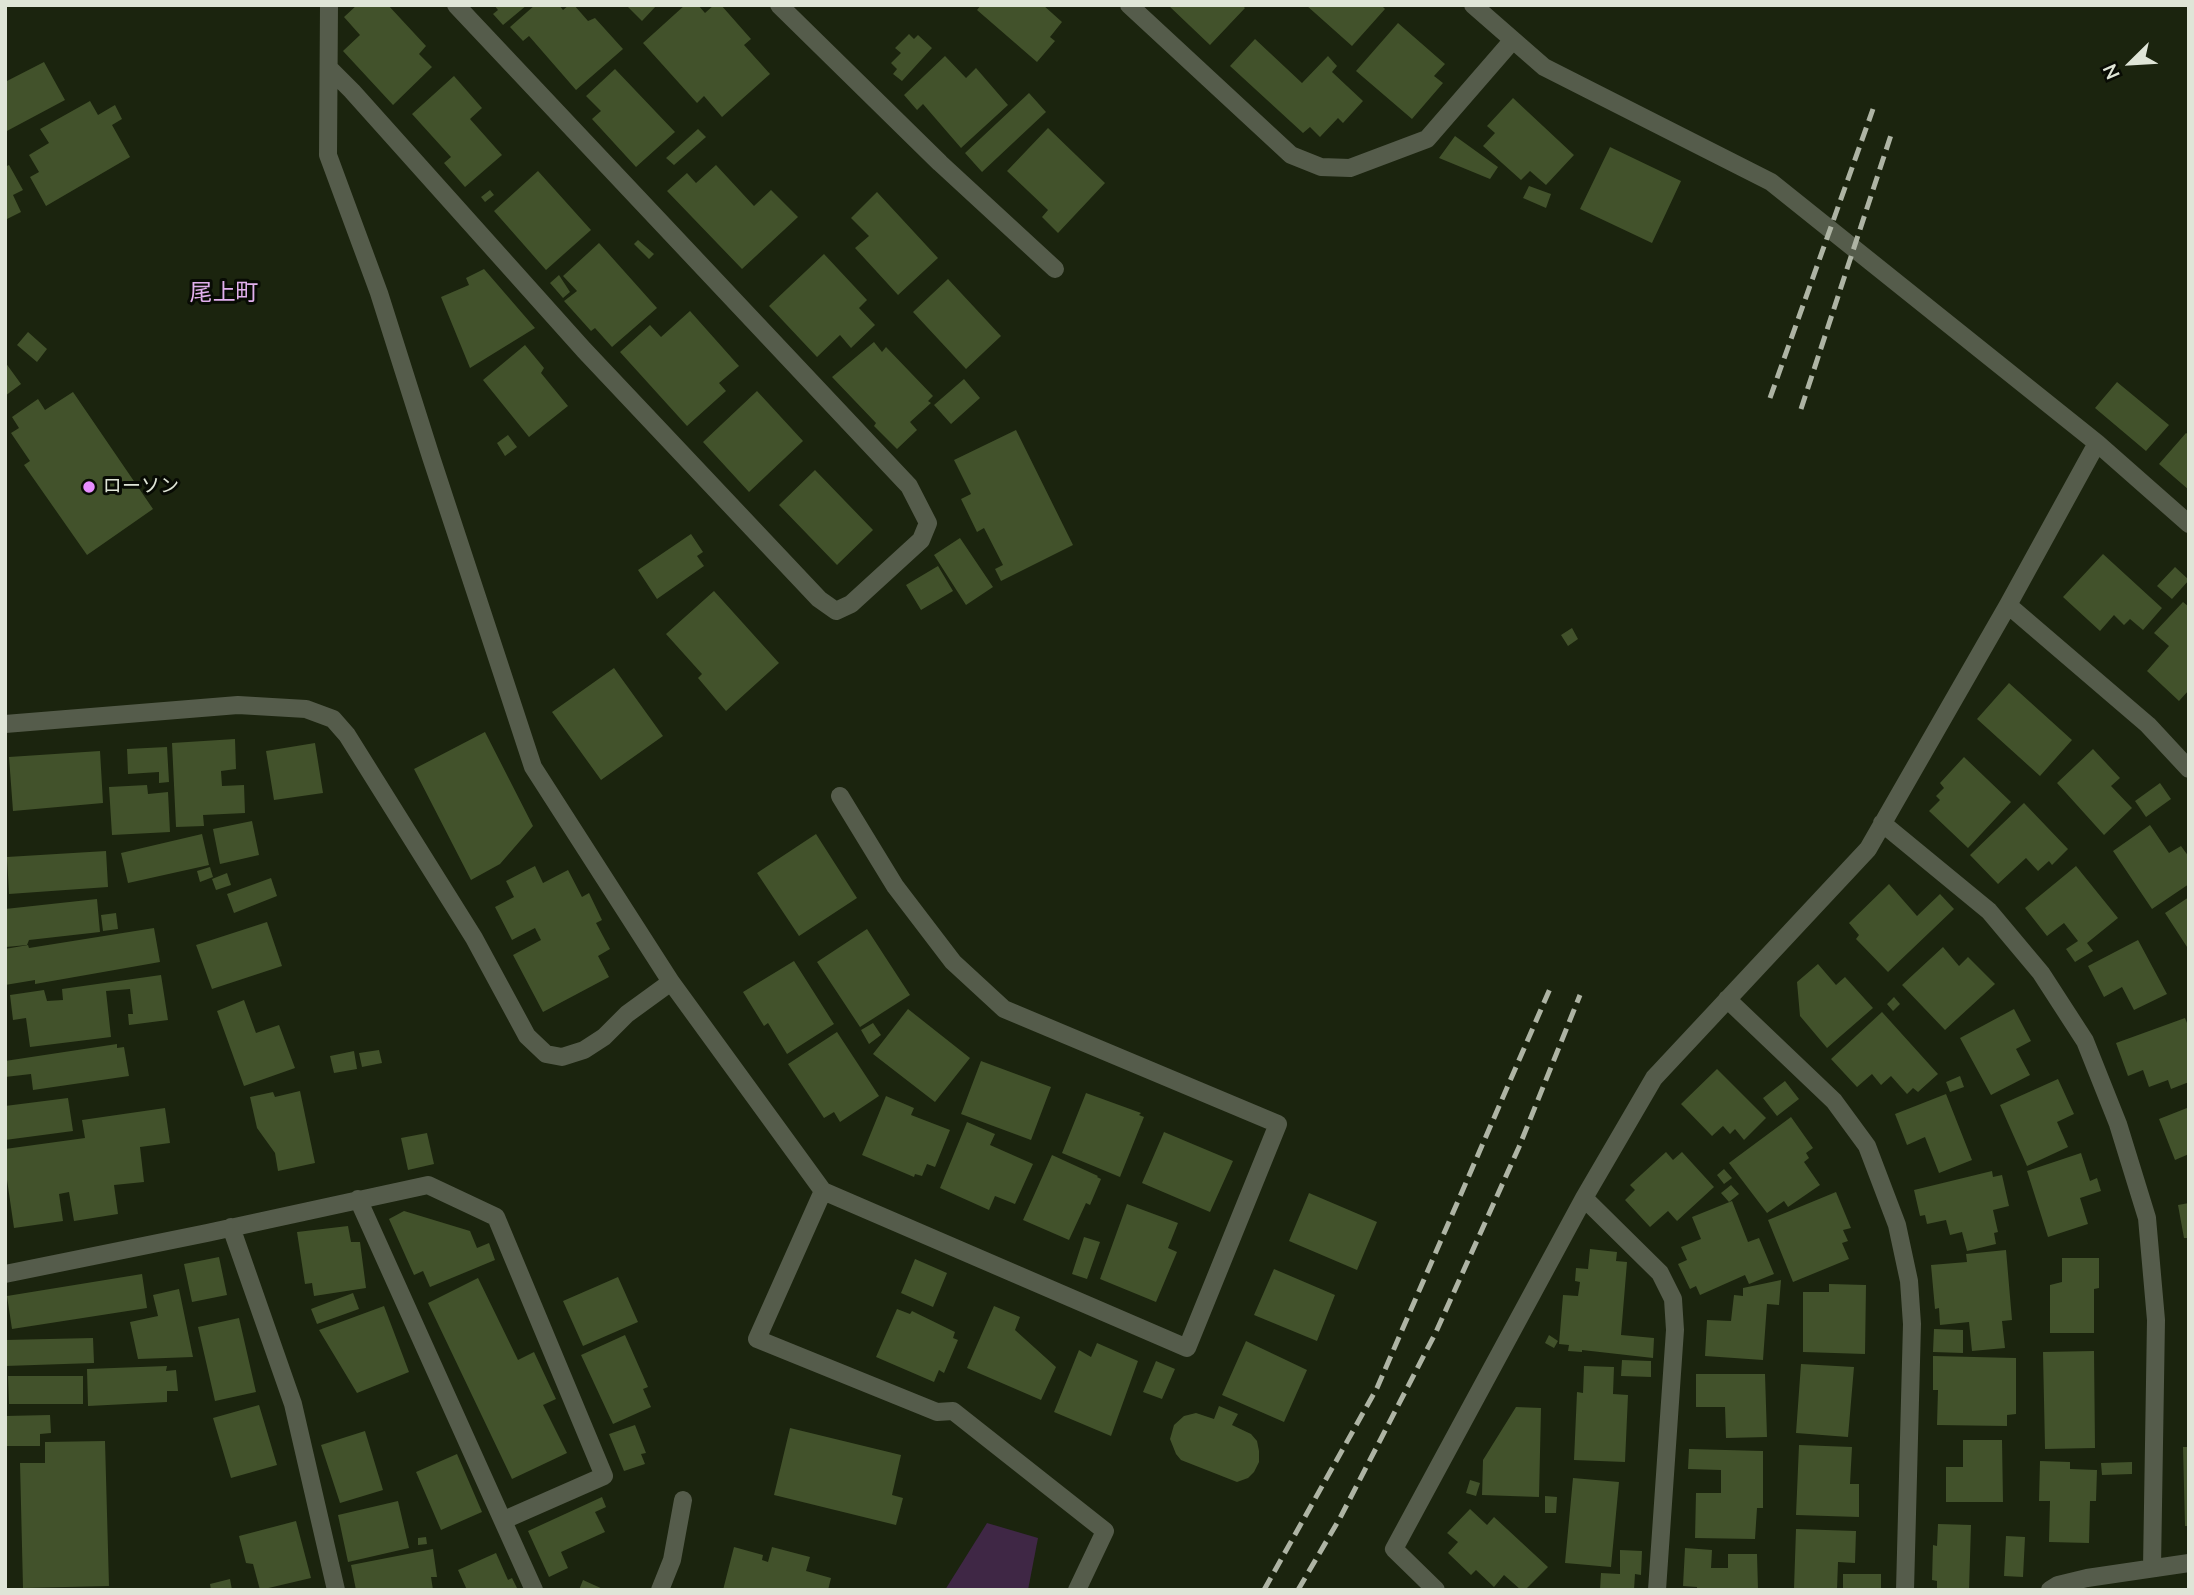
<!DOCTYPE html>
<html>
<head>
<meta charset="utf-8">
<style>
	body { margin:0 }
	#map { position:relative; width:2194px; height:1595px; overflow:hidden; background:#1b240e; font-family:"Nunito Sans",sans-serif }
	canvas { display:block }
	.frame { position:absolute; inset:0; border:7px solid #dfe5d7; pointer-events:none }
	.north { position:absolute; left:2096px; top:28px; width:70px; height:70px; -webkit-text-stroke:5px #080b04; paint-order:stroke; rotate:246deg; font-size:19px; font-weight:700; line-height:28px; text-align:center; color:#dfe5d7 }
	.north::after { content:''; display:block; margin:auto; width:24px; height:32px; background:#dfe5d7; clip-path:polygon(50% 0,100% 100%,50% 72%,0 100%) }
</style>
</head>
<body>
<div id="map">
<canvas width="2194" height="1595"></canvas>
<div class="frame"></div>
<div class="north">N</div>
</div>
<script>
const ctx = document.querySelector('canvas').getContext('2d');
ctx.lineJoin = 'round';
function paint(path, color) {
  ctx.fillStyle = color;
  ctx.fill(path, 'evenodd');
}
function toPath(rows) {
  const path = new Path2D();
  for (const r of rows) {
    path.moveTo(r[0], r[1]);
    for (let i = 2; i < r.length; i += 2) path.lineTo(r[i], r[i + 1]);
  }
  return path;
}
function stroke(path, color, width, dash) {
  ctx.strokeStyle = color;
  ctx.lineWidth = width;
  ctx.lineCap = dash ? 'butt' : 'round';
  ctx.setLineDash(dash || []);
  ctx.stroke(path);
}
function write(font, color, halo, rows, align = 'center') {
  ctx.font = font + ' "Nunito Sans","Noto Sans JP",sans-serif';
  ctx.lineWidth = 6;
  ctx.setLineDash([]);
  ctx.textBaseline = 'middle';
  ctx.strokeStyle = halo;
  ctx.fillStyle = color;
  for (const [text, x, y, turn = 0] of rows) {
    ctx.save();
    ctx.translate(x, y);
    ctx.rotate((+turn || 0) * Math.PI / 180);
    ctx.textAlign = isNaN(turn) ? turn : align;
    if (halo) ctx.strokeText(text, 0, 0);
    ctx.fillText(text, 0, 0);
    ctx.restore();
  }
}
paint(toPath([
	[987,1523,1038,1538,1028,1590,945,1590]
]), '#3f2745');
paint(toPath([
	[357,5,388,5,426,46,419,54,432,67,393,105,343,51,360,35,344,17],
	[494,5,527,5,503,25,493,14,498,10],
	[535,5,559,5,563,10,569,5,574,5,588,21,595,18,623,49,576,90,529,36,523,41,510,27],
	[626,5,657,5,642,21],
	[685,5,698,5,705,13,714,5,721,5,751,39,744,45,770,74,722,117,704,96,697,103,643,43],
	[981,5,1043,5,1062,22,1050,37,1055,41,1037,62,977,10],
	[1168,5,1242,5,1245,8,1210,45],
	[1306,5,1381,5,1385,9,1352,46],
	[1398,23,1445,64,1434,76,1443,83,1412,119,1356,71],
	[909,34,914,39,918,35,932,48,902,81,893,74,897,69,891,63,901,53,895,48],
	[1255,39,1302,83,1328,56,1337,66,1332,72,1363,101,1343,123,1338,118,1320,137,1310,127,1303,133,1230,66],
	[945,56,966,78,976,68,1008,105,961,148,923,104,917,110,904,95],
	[44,62,65,100,5,132,5,82],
	[615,69,675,132,636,167,592,119,601,111,586,96],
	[454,76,482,108,470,119,502,155,465,187,444,163,451,157,412,114],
	[1029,93,1046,112,982,172,965,153],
	[1513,98,1574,155,1546,185,1530,171,1521,180,1483,146,1495,133,1487,126],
	[90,101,98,115,115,105,122,119,112,125,130,157,46,206,30,177,39,172,29,155,49,143,40,129],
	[1048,128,1105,183,1058,233,1042,217,1048,210,1007,171],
	[698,129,706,137,674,165,666,158],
	[1455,136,1498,167,1490,179,1439,158],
	[1610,147,1681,181,1652,243,1580,209],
	[9,165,23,190,13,195,21,212,5,220,5,167],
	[716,165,754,206,771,190,798,217,742,269,667,191,687,173,696,183],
	[538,171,591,230,546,270,494,211],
	[1529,186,1551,194,1546,208,1523,198],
	[490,190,494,195,485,202,481,197],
	[877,192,938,258,898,295,855,248,869,236,851,218],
	[638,240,654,254,649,259,634,244],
	[599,243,657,308,612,347,595,328,591,331,564,301,577,291,563,276],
	[824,254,867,300,859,308,875,325,851,348,840,335,817,357,769,306],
	[484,269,535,328,470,368,441,297,469,285,466,278],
	[559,275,570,292,563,298,550,283],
	[948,279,1001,336,966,369,913,312],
	[690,311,739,366,719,383,726,391,687,426,620,352,650,325,661,337],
	[28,332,47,349,37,362,17,345],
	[874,342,882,352,886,347,933,396,928,401,931,403,910,422,917,430,897,449,874,426,876,423,832,377],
	[525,345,544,368,541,373,568,406,529,437,483,380],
	[5,362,21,384,5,396],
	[964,379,980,398,951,424,934,405],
	[2117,382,2169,425,2146,451,2095,408],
	[757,391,803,441,749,492,703,442],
	[73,392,153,509,87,555,24,465,30,461,11,433,19,428,12,417,38,399,45,410],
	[1016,430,1073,545,1001,581,995,569,1003,565,984,528,977,532,961,499,971,494,954,460],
	[2186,433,2189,435,2189,490,2159,464],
	[508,435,517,447,505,456,497,443],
	[815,470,873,530,837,565,779,505],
	[691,534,703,552,697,556,704,566,657,599,638,570],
	[960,538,993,587,966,605,934,555],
	[2103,554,2162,608,2143,630,2130,619,2124,625,2114,615,2100,631,2063,597],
	[938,566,953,591,921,610,906,585],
	[2175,567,2189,580,2172,599,2157,586],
	[714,591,779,663,726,711,698,678,702,674,666,634],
	[2183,602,2189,607,2189,690,2179,701,2147,671,2169,646,2154,633],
	[1572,628,1578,639,1568,646,1561,635],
	[614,668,663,736,601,780,552,712],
	[2009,683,2072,740,2040,776,1977,719],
	[485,732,533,826,500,864,471,880,414,769],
	[235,739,236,769,221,771,222,786,244,785,245,813,203,815,204,826,176,827,172,743],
	[315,743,323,793,274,800,266,751],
	[167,747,169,782,159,783,159,772,128,774,127,749],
	[2093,749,2120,778,2111,786,2132,808,2104,835,2057,783],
	[100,751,103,803,13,811,9,757],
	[1964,757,2011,802,1968,848,1929,811,1940,800,1936,796,1944,788,1940,783],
	[2160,783,2171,799,2146,817,2135,801],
	[147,785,148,794,168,792,170,832,112,835,109,787],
	[2024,803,2068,849,2052,865,2049,861,2038,871,2026,858,1998,884,1970,855],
	[252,821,259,855,220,864,213,829],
	[2150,825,2169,853,2181,846,2189,857,2189,884,2152,909,2113,851],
	[202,834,209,865,128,883,121,853],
	[816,834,857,898,799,936,757,873],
	[106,851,108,887,9,894,7,857],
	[535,866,543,883,568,870,582,897,589,893,602,920,596,923,610,949,598,956,609,977,543,1012,513,955,541,940,535,928,512,940,495,907,514,897,506,881],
	[2076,866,2118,918,2087,943,2093,951,2075,962,2066,949,2078,941,2064,923,2047,936,2025,908],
	[210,867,213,877,200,882,197,871],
	[227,873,231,885,216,890,212,879],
	[271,878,277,896,234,913,227,894],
	[1889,884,1917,916,1940,894,1954,909,1888,972,1856,939,1859,935,1849,923],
	[2189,897,2189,950,2165,913],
	[97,899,100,932,29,940,27,945,6,947,5,909],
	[116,913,118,929,103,931,101,915],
	[267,922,282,966,212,989,196,945],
	[154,928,160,962,35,984,35,980,5,985,5,949,28,945,29,948],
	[867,929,910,995,860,1027,817,962],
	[2138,940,2167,994,2134,1010,2122,987,2104,997,2088,966],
	[1943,947,1959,966,1968,957,1995,984,1945,1030,1902,985],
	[794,961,834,1024,787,1054,768,1023,764,1026,743,992],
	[1818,964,1836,985,1845,977,1873,1008,1827,1048,1800,1016,1797,982],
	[161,975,168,1020,129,1025,128,1014,133,1014,130,989,106,991,111,1037,30,1047,26,1018,13,1020,10,995,44,990,47,1001,63,1000,62,989],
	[1894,997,1900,1004,1893,1011,1887,1004],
	[244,1000,256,1033,279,1025,295,1068,244,1086,217,1011],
	[908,1009,970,1058,935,1102,873,1054],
	[2014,1009,2031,1041,2016,1049,2030,1075,1991,1095,1960,1038],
	[1882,1012,1938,1074,1918,1092,1913,1088,1907,1094,1891,1076,1881,1085,1872,1074,1857,1087,1831,1059],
	[2185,1018,2189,1028,2189,1082,2171,1089,2168,1080,2149,1087,2143,1070,2128,1076,2116,1043],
	[873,1023,881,1035,869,1044,861,1030],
	[837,1032,879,1096,840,1122,834,1112,824,1118,788,1064],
	[117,1044,117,1048,124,1047,129,1076,33,1090,31,1074,5,1077,5,1061],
	[379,1050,382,1063,362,1067,359,1053],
	[354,1051,357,1069,334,1073,330,1056],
	[981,1061,1051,1087,1031,1140,961,1114],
	[1717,1069,1766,1118,1744,1140,1735,1129,1730,1134,1723,1126,1712,1136,1681,1104],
	[1960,1076,1964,1087,1950,1092,1946,1082],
	[2058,1079,2074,1114,2057,1122,2068,1147,2027,1166,2000,1105],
	[1785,1081,1799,1099,1777,1116,1763,1098],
	[300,1091,315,1163,278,1171,275,1153,257,1128,250,1097,273,1092,275,1097],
	[1086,1093,1141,1113,1139,1115,1144,1117,1120,1177,1062,1153],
	[1946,1094,1972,1160,1939,1173,1925,1137,1907,1145,1895,1114],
	[886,1096,914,1108,911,1115,950,1130,935,1167,927,1164,922,1176,915,1174,914,1177,862,1155],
	[68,1098,73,1131,5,1140,5,1106],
	[165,1108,170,1143,140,1147,144,1182,114,1185,118,1214,74,1221,69,1192,59,1194,63,1221,14,1228,5,1166,5,1149,85,1138,82,1120],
	[2187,1108,2189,1154,2175,1160,2159,1119],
	[1791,1117,1813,1148,1806,1153,1809,1158,1804,1162,1820,1185,1788,1207,1784,1201,1767,1213,1729,1163],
	[967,1122,995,1134,990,1145,1033,1164,1015,1204,995,1196,989,1210,940,1188],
	[1164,1132,1233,1161,1210,1212,1142,1183],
	[427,1133,434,1164,408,1170,401,1138],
	[1666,1152,1673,1160,1682,1152,1714,1187,1677,1221,1668,1211,1650,1227,1625,1200,1635,1190,1630,1185],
	[2081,1153,2090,1181,2097,1178,2101,1191,2080,1198,2088,1224,2048,1237,2027,1171],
	[1052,1155,1098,1176,1097,1177,1101,1179,1090,1205,1086,1203,1069,1240,1023,1220],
	[1724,1169,1732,1178,1724,1184,1717,1175],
	[1992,1171,1993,1177,2002,1175,2009,1206,1993,1210,1998,1232,1994,1233,1996,1244,1967,1251,1962,1232,1950,1235,1946,1220,1927,1224,1925,1215,1920,1216,1914,1190],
	[1731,1185,1739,1194,1729,1202,1721,1193],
	[1836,1192,1851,1228,1843,1230,1848,1241,1842,1243,1849,1259,1793,1282,1768,1220],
	[1309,1193,1377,1222,1357,1270,1289,1241],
	[1732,1201,1748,1242,1759,1238,1774,1274,1749,1284,1745,1275,1700,1295,1696,1286,1690,1289,1678,1264,1687,1260,1681,1247,1701,1239,1692,1217],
	[2189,1203,2189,1238,2184,1238,2178,1205],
	[1127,1204,1178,1223,1168,1248,1177,1252,1156,1302,1100,1279],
	[404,1211,470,1231,477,1248,489,1243,495,1260,430,1287,423,1271,414,1275,389,1219],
	[348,1226,351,1242,360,1242,366,1288,314,1296,312,1283,305,1284,297,1232],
	[1084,1237,1100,1242,1087,1279,1072,1274],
	[1590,1249,1617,1252,1616,1261,1627,1262,1621,1335,1654,1338,1653,1358,1582,1350,1582,1352,1568,1351,1569,1345,1559,1344,1563,1295,1578,1296,1580,1282,1575,1281,1576,1268,1588,1269],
	[2006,1250,2012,1320,2002,1321,2005,1348,1972,1351,1969,1322,1940,1325,1939,1308,1935,1309,1931,1265,1967,1262,1966,1254],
	[219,1257,227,1295,192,1302,184,1264],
	[2062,1258,2099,1258,2099,1288,2094,1289,2094,1333,2050,1333,2050,1285,2062,1282],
	[915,1259,947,1273,933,1307,901,1293],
	[1274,1269,1335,1295,1317,1341,1254,1315],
	[142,1274,147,1308,12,1329,7,1296],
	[618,1277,638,1322,583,1346,563,1301],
	[478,1278,518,1360,534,1352,556,1399,543,1405,567,1453,512,1479,428,1303],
	[1781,1280,1779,1305,1767,1304,1763,1360,1705,1356,1707,1320,1731,1321,1734,1295,1743,1296,1743,1288],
	[1829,1284,1866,1285,1865,1354,1803,1352,1803,1292,1829,1292],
	[179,1289,193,1357,138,1359,130,1322,158,1316,153,1295],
	[353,1293,359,1309,317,1324,311,1309],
	[384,1306,409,1372,357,1393,319,1330],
	[994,1306,1020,1317,1015,1330,1056,1367,1041,1400,967,1368],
	[897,1309,910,1314,912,1311,955,1332,953,1338,958,1340,944,1373,939,1370,934,1382,876,1357],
	[239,1318,256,1392,215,1401,198,1327],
	[1934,1329,1963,1330,1963,1353,1933,1352],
	[625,1335,648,1387,643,1389,651,1407,613,1424,581,1355],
	[1549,1335,1558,1341,1554,1348,1545,1343],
	[93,1338,94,1363,5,1366,5,1340],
	[1246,1341,1307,1370,1284,1422,1222,1395],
	[1097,1343,1138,1361,1111,1436,1054,1412,1079,1350,1091,1357],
	[2094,1351,2095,1448,2045,1449,2043,1352],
	[1933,1356,2016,1358,2016,1414,2007,1415,2007,1426,1937,1425,1938,1390,1933,1390],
	[1622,1360,1651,1361,1651,1377,1621,1376],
	[1156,1361,1175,1369,1162,1399,1143,1392],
	[1801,1364,1854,1367,1848,1437,1796,1433],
	[167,1366,166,1371,176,1370,178,1391,167,1391,167,1402,88,1406,87,1369],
	[1584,1366,1614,1367,1613,1394,1628,1395,1625,1462,1574,1460,1577,1392,1583,1393],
	[1696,1374,1765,1374,1767,1437,1726,1438,1725,1407,1696,1407],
	[8,1376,83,1376,83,1404,9,1404],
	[259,1405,277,1465,231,1478,213,1418],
	[1219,1406,1238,1414,1232,1425,1251,1434,1257,1441,1259,1451,1259,1462,1254,1472,1248,1478,1237,1482,1181,1460,1176,1454,1170,1439,1174,1425,1184,1416,1196,1413,1214,1419],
	[1516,1407,1541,1408,1539,1497,1482,1495,1483,1460],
	[50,1415,51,1433,40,1434,40,1446,5,1446,5,1416],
	[635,1425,646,1453,641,1454,645,1464,624,1471,609,1434],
	[790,1428,901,1455,892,1495,903,1498,896,1525,774,1495],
	[365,1431,383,1490,340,1503,321,1445],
	[1963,1440,2002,1440,2003,1502,1946,1502,1946,1467,1963,1467],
	[105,1441,109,1586,23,1588,20,1463,45,1463,45,1442],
	[1799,1445,1852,1447,1850,1484,1859,1484,1859,1517,1796,1515],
	[2183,1447,2189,1447,2189,1526,2185,1526],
	[1689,1449,1763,1451,1763,1508,1757,1508,1755,1539,1695,1538,1696,1493,1721,1493,1721,1470,1688,1469],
	[457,1454,482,1512,441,1530,416,1472],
	[2040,1461,2070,1462,2070,1469,2097,1470,2096,1501,2090,1501,2089,1543,2049,1542,2050,1501,2039,1501],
	[2132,1462,2132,1474,2102,1475,2101,1463],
	[1573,1478,1619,1482,1611,1567,1565,1563],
	[1470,1480,1480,1483,1476,1496,1466,1493],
	[1545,1496,1557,1497,1556,1513,1545,1513],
	[602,1497,606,1507,595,1512,605,1532,561,1552,568,1568,549,1577,528,1531],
	[398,1501,409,1548,348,1562,338,1515],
	[1470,1509,1487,1525,1494,1517,1548,1567,1525,1590,1521,1590,1504,1575,1494,1587,1476,1570,1471,1575,1448,1553,1458,1542,1447,1533],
	[296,1521,311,1578,260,1590,253,1564,246,1563,239,1536],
	[1938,1524,1971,1525,1969,1590,1937,1590,1937,1581,1932,1580,1933,1545,1937,1546],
	[1796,1529,1856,1531,1855,1563,1838,1562,1837,1590,1794,1589],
	[2006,1536,2025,1537,2023,1577,2004,1576],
	[426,1537,427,1544,418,1545,418,1538],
	[734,1547,763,1555,762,1560,768,1562,772,1547,810,1557,806,1571,831,1578,828,1590,723,1590],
	[1685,1548,1712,1550,1711,1568,1728,1568,1728,1554,1757,1554,1758,1590,1697,1590,1697,1587,1683,1586],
	[433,1549,437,1577,431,1577,433,1590,356,1590,351,1565],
	[1620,1550,1642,1551,1641,1575,1635,1574,1634,1590,1600,1590,1601,1573,1620,1574],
	[496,1553,508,1580,512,1578,518,1590,467,1590,458,1570],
	[1843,1574,1881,1574,1881,1590,1843,1590],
	[230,1579,232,1590,211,1590,210,1584],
	[583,1580,605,1590,579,1590]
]), '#42522b');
stroke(toPath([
	[329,5,328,155,379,293,431,457,533,767,671,982,823,1191,1187,1348,1278,1124,1004,1009,953,962,895,886,840,796],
	[779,5,940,163,1055,269],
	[1129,5,1291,155,1321,167,1350,168,1427,139,1512,41],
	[1473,5,1544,67,1771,182,2097,443,2189,524],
	[330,69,352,91,584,350,819,599,836,611,851,604,921,540,928,523,909,486,456,5],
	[2008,605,2148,725,2189,769],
	[5,724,238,705,306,709,333,719,347,735,474,938,527,1036,546,1054,562,1057,584,1050,604,1037,627,1014,671,982],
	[1882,823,1989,911,2041,973,2085,1041,2118,1124,2147,1218,2156,1320,2152,1568],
	[1727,999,1834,1101,1867,1146,1897,1225,1909,1281,1912,1324,1905,1590],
	[823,1191,757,1339,937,1412,953,1411,1105,1531,1077,1590],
	[1584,1198,1660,1273,1673,1299,1675,1330,1657,1590],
	[358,1199,534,1590],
	[231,1227,293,1404,336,1590],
	[5,1274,207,1233,428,1185,496,1217,604,1476,504,1520],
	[660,1590,672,1560,683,1500],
	[1436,1590,1394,1549,1584,1198,1654,1078,1868,849,2008,605,2097,443],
	[2050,1590,2058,1585,2087,1578,2189,1563]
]), '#555c4b', 18);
stroke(toPath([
	[1770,398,1873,109],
	[1801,409,1892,132],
	[1264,1590,1377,1388,1552,984],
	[1298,1590,1340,1518,1436,1332,1519,1147,1580,995]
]), '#aeb4a4', 5, [14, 7]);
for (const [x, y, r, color] of [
	[89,487,7,"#e88eff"]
]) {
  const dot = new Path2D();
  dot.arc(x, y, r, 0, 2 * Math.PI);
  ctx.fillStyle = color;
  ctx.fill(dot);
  stroke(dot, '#080b04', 2.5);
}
write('19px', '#dfe5d7', '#080b04', [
	["ローソン",103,487]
], 'left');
write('23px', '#e1afed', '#080b04', [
	["尾上町",224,294]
]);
</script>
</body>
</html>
